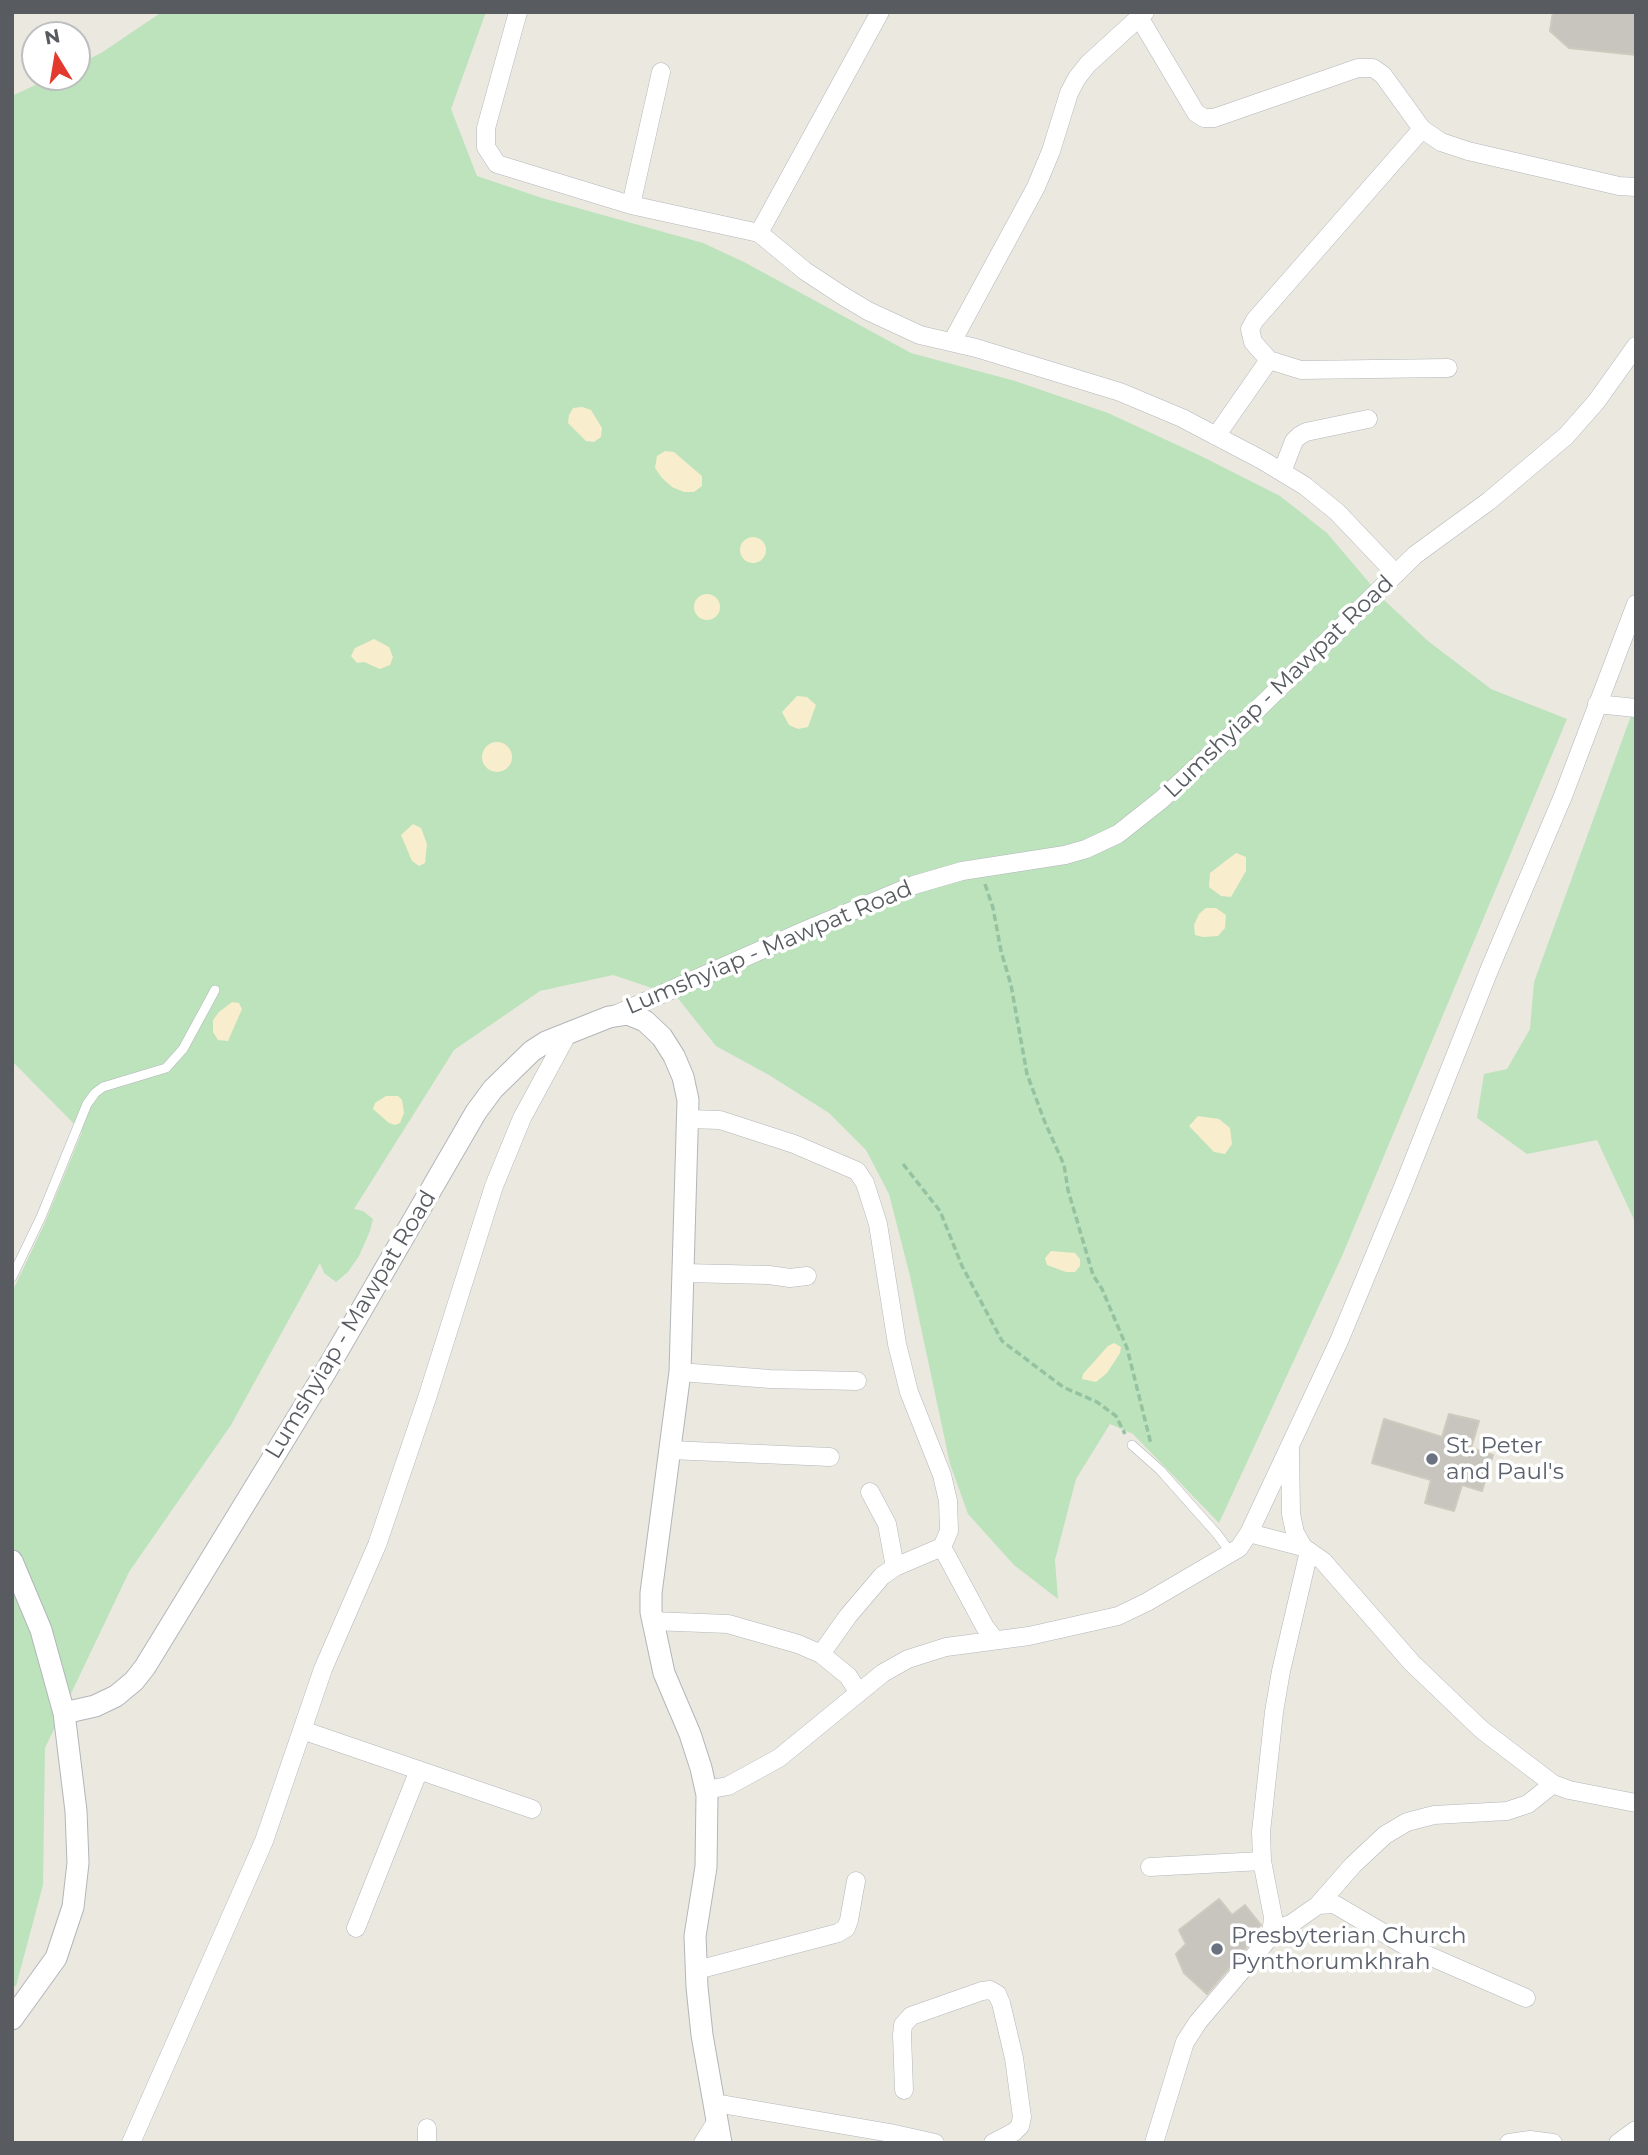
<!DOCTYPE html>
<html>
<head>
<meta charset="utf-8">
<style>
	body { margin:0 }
	#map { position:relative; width:1648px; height:2155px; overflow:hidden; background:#ebe8df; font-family:Montserrat,sans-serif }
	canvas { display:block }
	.frame { position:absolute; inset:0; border:14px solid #585c60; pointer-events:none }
	.north { position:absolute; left:21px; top:21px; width:70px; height:70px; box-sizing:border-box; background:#fff; border:2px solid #bcbebf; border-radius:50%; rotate:349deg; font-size:19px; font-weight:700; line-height:28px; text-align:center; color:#585c60 }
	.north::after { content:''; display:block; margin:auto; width:24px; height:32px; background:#e33a2d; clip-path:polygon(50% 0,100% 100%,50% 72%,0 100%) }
</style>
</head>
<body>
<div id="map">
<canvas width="1648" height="2155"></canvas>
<div class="frame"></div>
<div class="north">N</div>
</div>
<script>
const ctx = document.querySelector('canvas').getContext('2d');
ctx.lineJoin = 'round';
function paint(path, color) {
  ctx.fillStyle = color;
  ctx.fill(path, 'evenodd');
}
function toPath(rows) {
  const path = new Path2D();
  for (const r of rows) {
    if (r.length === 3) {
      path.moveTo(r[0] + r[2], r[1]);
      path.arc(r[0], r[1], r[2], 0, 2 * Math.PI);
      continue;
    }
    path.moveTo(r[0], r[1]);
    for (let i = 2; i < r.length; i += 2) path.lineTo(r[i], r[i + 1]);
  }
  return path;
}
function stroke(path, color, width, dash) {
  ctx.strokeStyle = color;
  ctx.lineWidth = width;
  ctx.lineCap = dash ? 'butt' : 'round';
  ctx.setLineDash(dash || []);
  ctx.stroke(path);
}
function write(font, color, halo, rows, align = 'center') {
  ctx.font = font + ' Montserrat,sans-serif';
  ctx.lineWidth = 7;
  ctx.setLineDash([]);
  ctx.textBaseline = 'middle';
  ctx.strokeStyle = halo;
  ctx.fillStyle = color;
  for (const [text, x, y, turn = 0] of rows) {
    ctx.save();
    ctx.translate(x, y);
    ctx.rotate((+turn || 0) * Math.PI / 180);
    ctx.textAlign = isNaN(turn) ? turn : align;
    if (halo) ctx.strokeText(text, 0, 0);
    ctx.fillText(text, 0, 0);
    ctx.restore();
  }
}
paint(toPath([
	[162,12,486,12,451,109,477,176,542,198,703,243,744,262,911,353,1015,381,1108,413,1201,456,1280,496,1327,533,1383,599,1428,641,1491,689,1567,719,1342,1256,1219,1523,1133,1434,1110,1424,1076,1479,1055,1560,1058,1599,1014,1565,968,1514,950,1464,910,1276,889,1194,866,1150,829,1113,769,1075,716,1046,676,996,613,975,540,991,454,1050,354,1209,363,1211,373,1219,370,1231,359,1256,348,1272,336,1282,324,1273,320,1263,231,1425,129,1572,45,1748,43,1885,16,1986,12,1987,12,1292,44,1225,82,1132,12,1061,12,96,52,77,77,77,77,65,101,53],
	[1636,702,1636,1224,1597,1140,1527,1154,1477,1118,1484,1074,1507,1069,1530,1029,1534,982]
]), '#bce3bc');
paint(toPath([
	[582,407,591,410,602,428,601,437,594,442,586,441,568,423,569,415,573,408],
	[665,451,674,452,696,471,702,476,702,486,694,492,684,492,672,487,662,478,655,468,657,456],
	[753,550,13],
	[707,607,13],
	[374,639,389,647,393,657,390,665,380,669,364,662,357,663,351,656,355,648],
	[797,696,807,697,816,705,808,727,798,729,789,725,782,712],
	[497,757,15],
	[413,824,421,828,427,844,425,863,419,866,412,861,401,835],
	[1236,853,1246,857,1246,871,1231,897,1221,896,1209,887,1210,873],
	[1206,908,1216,908,1226,915,1225,928,1218,936,1203,937,1195,935,1194,925,1199,914],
	[232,1002,239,1003,242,1009,228,1041,218,1040,213,1032,213,1020,219,1012],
	[386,1096,398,1096,402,1100,404,1113,400,1123,395,1125,389,1123,373,1109,375,1103],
	[1198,1116,1219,1119,1230,1128,1232,1144,1225,1154,1214,1152,1189,1126],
	[1051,1251,1075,1253,1080,1259,1080,1266,1075,1272,1066,1272,1047,1265,1045,1258],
	[1114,1343,1121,1347,1120,1353,1107,1373,1096,1382,1082,1379,1083,1374,1108,1346]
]), '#f8eecd');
const building = toPath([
	[1553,12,1636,12,1636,55,1569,48,1550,31,1553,12],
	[1449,1414,1479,1421,1471,1448,1493,1455,1482,1491,1462,1485,1454,1511,1425,1503,1431,1480,1372,1463,1384,1419,1442,1437,1449,1414],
	[1219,1899,1232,1915,1245,1905,1261,1925,1252,1932,1256,1936,1207,1994,1184,1973,1176,1954,1186,1944,1179,1930,1219,1899]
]);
paint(building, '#c8c5bf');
stroke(building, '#cfcabe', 2);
const service = toPath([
	[12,1277,41,1217,87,1104,95,1093,103,1087,166,1068,183,1049,215,990],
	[1132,1445,1160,1470,1217,1534,1231,1553]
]);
const minor = toPath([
	[518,12,486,128,486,147,497,164,631,205,759,233,805,271,843,296,868,311,920,335,976,348,1120,392,1182,418,1262,460,1305,486,1337,512,1396,574],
	[1139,17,1196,113,1204,118,1214,118,1358,68,1373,68,1383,75,1422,129,1441,142,1468,151,1619,186,1636,187],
	[1422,129,1255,320,1250,329,1253,342,1269,360,1301,370,1448,368],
	[631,205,661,72],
	[759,233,880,12],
	[952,342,1036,187,1051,151,1069,93,1077,78,1088,64,1145,12],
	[1216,436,1269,360],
	[1282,472,1294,441,1299,436,1306,432,1368,419],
	[1597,704,1636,708],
	[617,1014,804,931,914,885,962,871,1065,855,1086,849,1118,834,1161,800,1224,742,1415,555,1489,501,1566,436,1596,402,1636,346],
	[688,1119,720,1120,794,1144,857,1171,865,1183,878,1224,897,1344,909,1392,942,1475,948,1501,949,1531,942,1547,895,1567,882,1576,848,1616,821,1654],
	[684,1273,769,1275,790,1278,807,1276],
	[680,1372,770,1379,857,1381],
	[1290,1449,1291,1514,1295,1533,1303,1547,1323,1561,1412,1663,1482,1730,1553,1784,1569,1790,1636,1803],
	[670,1450,830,1457],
	[870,1492,887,1524,895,1567],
	[1249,1533,1303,1547],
	[942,1547,985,1627,995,1640],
	[652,1621,728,1624,798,1644,821,1654,848,1676,859,1693],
	[302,1730,532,1809],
	[706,1790,728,1786,779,1758,883,1673,908,1659,946,1647,1029,1636,1118,1616,1147,1602,1239,1548,1249,1533,1339,1341,1403,1187,1490,968,1563,796,1636,604],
	[1150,1867,1262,1861],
	[1318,1905,1353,1865,1385,1835,1407,1822,1434,1815,1507,1811,1528,1804,1553,1784],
	[356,1928,419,1770],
	[1273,1930,1291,1924,1318,1905,1334,1904,1404,1945,1526,1998],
	[697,1970,838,1933,846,1928,849,1920,856,1881],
	[904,2090,902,2035,903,2025,911,2016,982,1991,990,1990,997,1994,1001,2003,1014,2058,1022,2117,1020,2126,1014,2132,993,2143],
	[715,2103,890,2133,935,2143],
	[131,2143,264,1841,323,1669,377,1545,427,1398,494,1186,522,1118,568,1033],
	[427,2143,427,2128],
	[703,2143,718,2119],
	[1154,2143,1185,2042,1198,2022,1271,1936,1273,1917,1262,1861,1261,1832,1274,1712,1281,1671,1309,1551],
	[1509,2143,1530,2140,1553,2143],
	[1618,2143,1636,2130]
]);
const tertiary = toPath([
	[12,1561,41,1630,64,1713,76,1811,78,1863,73,1907,56,1958,12,2019],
	[64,1713,95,1706,116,1696,134,1681,145,1667,326,1371,476,1112,493,1089,532,1051,546,1042,609,1017,628,1014,645,1021,662,1037,674,1056,683,1077,688,1100,680,1372,651,1593,651,1612,664,1673,690,1734,701,1768,707,1795,706,1867,695,1936,697,1987,702,2035,721,2143]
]);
stroke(service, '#b2b6ba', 10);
stroke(minor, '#b2b6ba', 19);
stroke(tertiary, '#b2b6ba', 23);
stroke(toPath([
	[985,884,993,908,1001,951,1011,985,1027,1074,1044,1120,1064,1165,1068,1190,1093,1275,1102,1289,1127,1348,1151,1444],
	[903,1164,940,1211,962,1266,1002,1341,1063,1387,1097,1402,1116,1416,1125,1434]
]), '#95c3a2', 3.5, [7, 3.5]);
stroke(service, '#fff', 9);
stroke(minor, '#fff', 18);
stroke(tertiary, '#fff', 21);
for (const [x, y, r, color] of [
	[1432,1459,7,"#6b7280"],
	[1217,1949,7,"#6b7280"]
]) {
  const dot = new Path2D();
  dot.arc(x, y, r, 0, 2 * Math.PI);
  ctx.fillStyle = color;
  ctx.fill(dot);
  stroke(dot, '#fff', 2.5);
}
write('23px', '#585c60', '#fff', [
	["Lumshyiap - Mawpat Road",1279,687,-44],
	["Lumshyiap - Mawpat Road",769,948,-23],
	["Lumshyiap - Mawpat Road",351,1325,-59]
]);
write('23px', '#5b616d', '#fff', [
	["St. Peter",1446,1446],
	["and Paul's",1446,1472],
	["Presbyterian Church",1231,1936],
	["Pynthorumkhrah",1231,1962]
], 'left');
</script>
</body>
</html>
